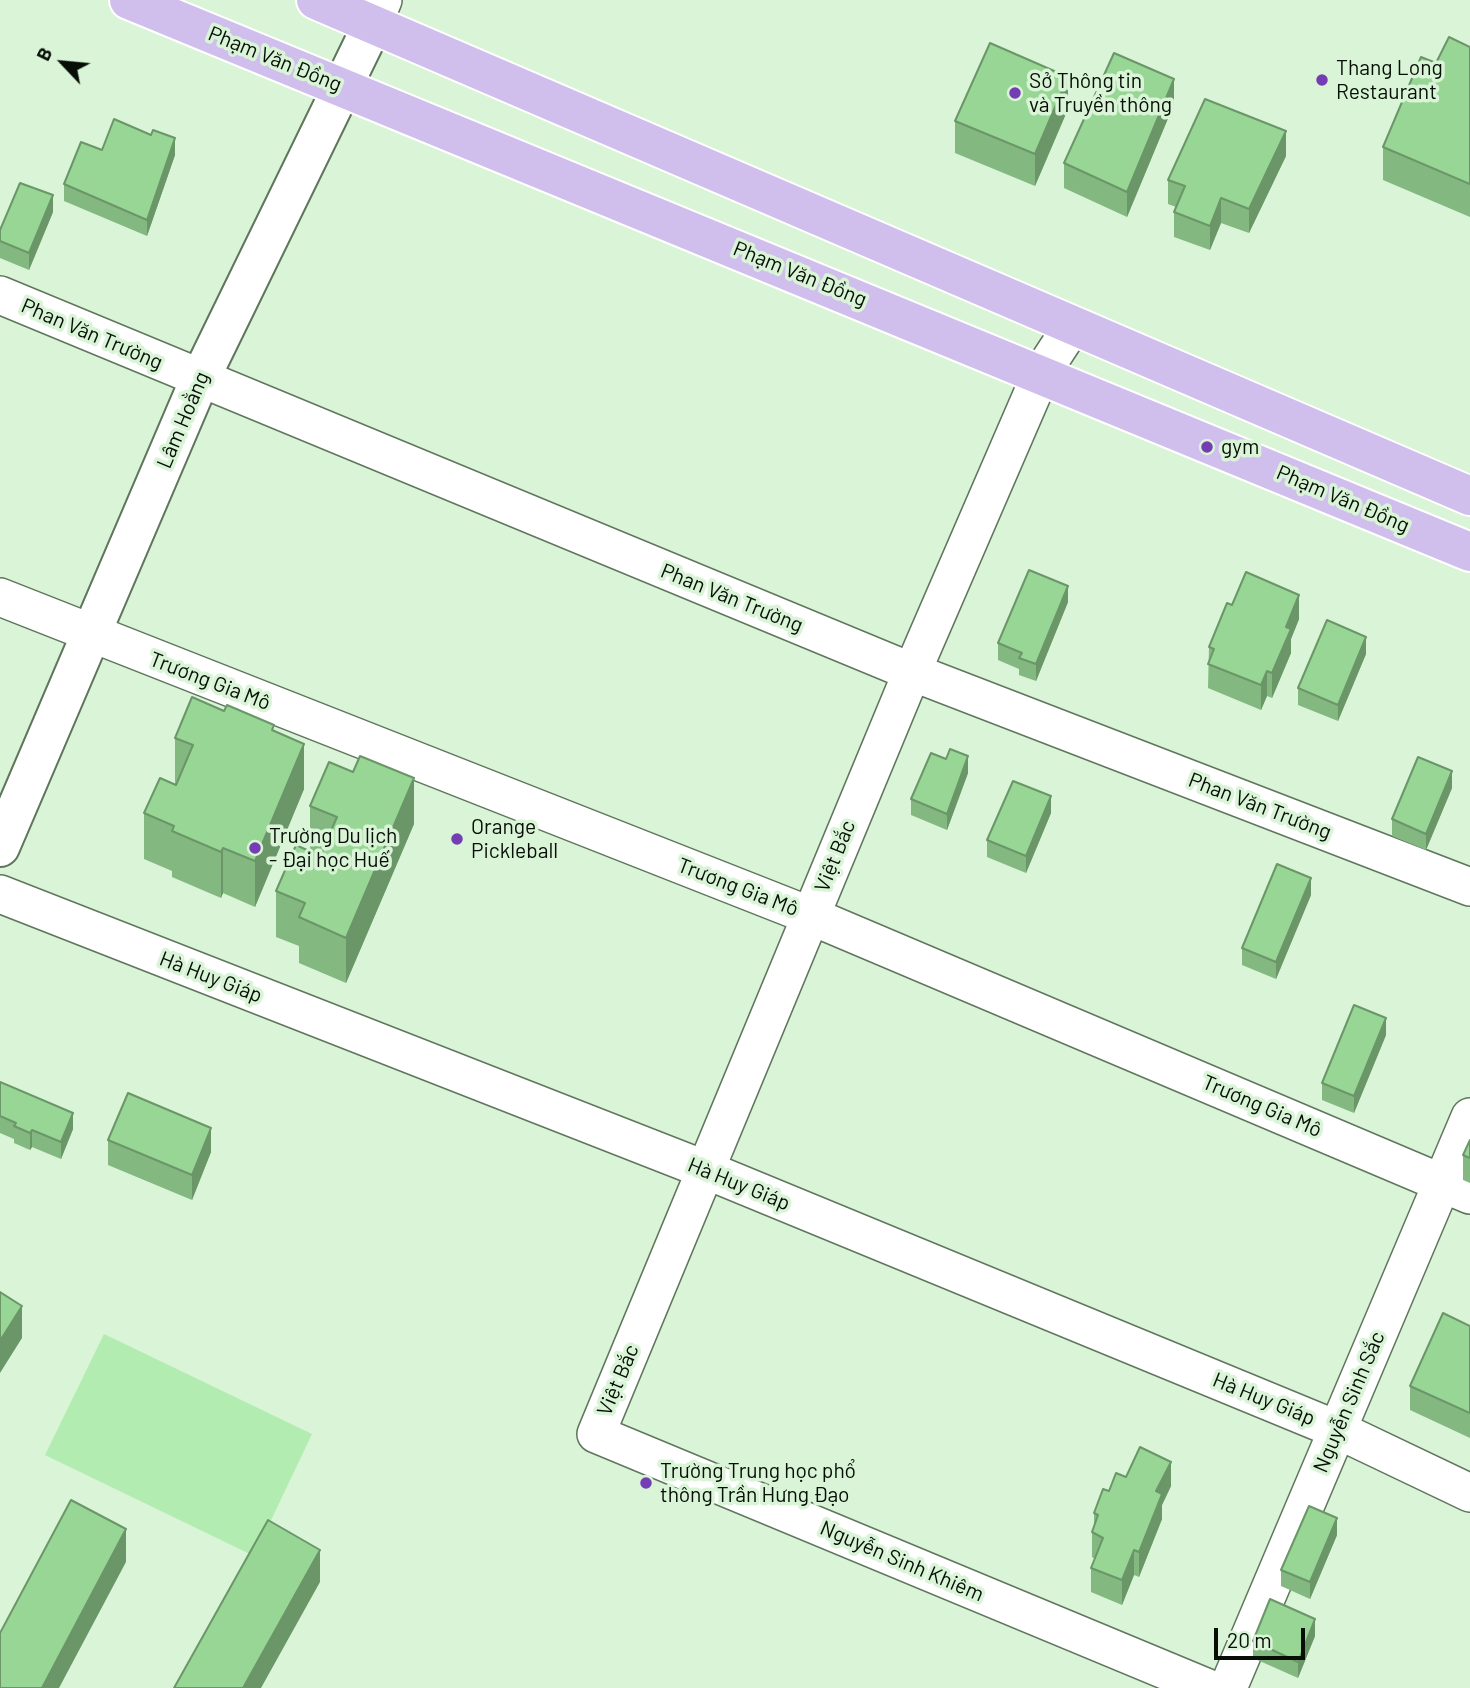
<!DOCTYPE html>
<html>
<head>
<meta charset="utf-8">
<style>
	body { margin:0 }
	#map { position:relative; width:1470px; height:1688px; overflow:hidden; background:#d9f4d7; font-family:Barlow,sans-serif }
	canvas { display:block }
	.north { position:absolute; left:28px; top:28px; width:70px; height:70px; -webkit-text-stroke:5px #d9f4d7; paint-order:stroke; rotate:296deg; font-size:19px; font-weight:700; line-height:28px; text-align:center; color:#060e05 }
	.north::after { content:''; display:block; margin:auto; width:24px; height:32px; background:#060e05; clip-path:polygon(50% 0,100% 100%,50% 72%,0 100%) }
	.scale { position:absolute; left:1214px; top:1628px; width:91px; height:32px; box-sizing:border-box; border:4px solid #060e05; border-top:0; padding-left:9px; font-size:21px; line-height:24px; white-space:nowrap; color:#060e05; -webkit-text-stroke:5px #d9f4d7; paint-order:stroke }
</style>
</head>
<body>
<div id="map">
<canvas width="1470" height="1688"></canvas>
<div class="north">B</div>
<div class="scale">20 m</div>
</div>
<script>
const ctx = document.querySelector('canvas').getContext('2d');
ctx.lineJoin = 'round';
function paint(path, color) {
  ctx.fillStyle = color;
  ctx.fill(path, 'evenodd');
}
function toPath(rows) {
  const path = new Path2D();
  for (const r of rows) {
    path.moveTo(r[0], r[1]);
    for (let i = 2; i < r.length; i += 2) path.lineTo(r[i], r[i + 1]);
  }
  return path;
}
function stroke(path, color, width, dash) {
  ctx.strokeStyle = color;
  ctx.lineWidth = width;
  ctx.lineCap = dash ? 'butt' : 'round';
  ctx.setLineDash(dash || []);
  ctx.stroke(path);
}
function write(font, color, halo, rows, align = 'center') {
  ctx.font = font + ' Barlow,sans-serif';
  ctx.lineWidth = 7;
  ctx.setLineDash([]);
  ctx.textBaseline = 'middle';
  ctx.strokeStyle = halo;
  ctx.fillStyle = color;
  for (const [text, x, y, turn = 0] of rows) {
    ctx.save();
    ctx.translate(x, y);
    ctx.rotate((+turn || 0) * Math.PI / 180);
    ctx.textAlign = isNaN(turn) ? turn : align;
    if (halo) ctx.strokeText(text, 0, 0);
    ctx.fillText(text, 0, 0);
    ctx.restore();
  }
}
paint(toPath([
	[104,1334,312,1434,254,1556,45,1455]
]), '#b3ecb0');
const minor = toPath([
	[373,24,383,0],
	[0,295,912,672,1470,887],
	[1073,325,1041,374,912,672,596,1434,1208,1688],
	[0,597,811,916,1470,1195],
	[0,894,706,1170,1338,1430,1470,1493],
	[1228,1688,1470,1117]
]);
const tertiary = toPath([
	[0,847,200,379,373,24]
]);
const primary = toPath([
	[129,0,1470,552],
	[316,0,1470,496]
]);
stroke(minor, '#5f765d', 40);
stroke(tertiary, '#5f765d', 42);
stroke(primary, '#fff', 42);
stroke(minor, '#fff', 37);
stroke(tertiary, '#fff', 38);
stroke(primary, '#d0beec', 38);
paint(toPath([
	[1470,47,1470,217,1383,180,1383,147,1436,63],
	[1174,104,1127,217,1064,188,1064,163],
	[1068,109,1035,186,955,153,955,121],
	[102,150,175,155,147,236,64,201,64,184],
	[1286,156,1249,233,1221,223,1210,250,1174,237,1174,212,1176,207,1168,204,1168,180],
	[53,212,29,270,0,258,0,230],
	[1068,602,1036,681,1019,675,1019,669,998,660,998,643],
	[1232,605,1299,619,1291,639,1291,653,1272,698,1267,696,1261,710,1208,688,1209,647],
	[1366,654,1338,721,1298,705,1298,688],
	[224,711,274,730,304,789,255,907,223,893,221,898,172,877,172,871,144,859,144,813,176,784,175,784,175,738],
	[968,773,947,830,911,815,911,799],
	[1452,788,1426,850,1392,836,1392,819],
	[310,806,414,824,346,983,299,963,299,946,276,937,276,891,310,852],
	[1051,813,1026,873,987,857,987,840],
	[1311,895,1276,979,1242,965,1242,948],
	[1386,1035,1354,1113,1322,1100,1322,1083],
	[0,1082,73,1129,61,1159,32,1147,30,1150,14,1143,14,1139,0,1133],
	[108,1140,211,1152,192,1200,108,1165],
	[1470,1140,1470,1183,1463,1180,1463,1155],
	[1470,1326,1470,1438,1410,1410,1410,1386],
	[1126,1477,1171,1486,1162,1505,1162,1519,1139,1577,1134,1575,1122,1605,1091,1592,1091,1568,1095,1559,1092,1557,1092,1532,1094,1527,1094,1513,1109,1491],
	[1337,1535,1310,1599,1281,1586,1281,1570],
	[1315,1636,1298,1678,1253,1658,1253,1641]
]), '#83b880');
paint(toPath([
	[1068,77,1068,109,1035,186,1035,154],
	[1174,79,1174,104,1127,217,1127,192],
	[1286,131,1286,156,1249,233,1249,209],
	[175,138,175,155,147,236,147,220],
	[53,195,53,212,29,270,29,253],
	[1221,198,1221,223,1210,250,1210,226],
	[1068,586,1068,602,1036,681,1036,664],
	[1299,595,1299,619,1291,639,1291,653,1272,698,1272,673,1286,627],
	[1366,637,1366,654,1338,721,1338,705],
	[1267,671,1267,696,1261,710,1261,685],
	[304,744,304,789,255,907,255,861],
	[968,756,968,773,947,830,947,814],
	[1452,771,1452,788,1426,850,1426,834],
	[414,778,414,824,346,983,346,938],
	[1051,796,1051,813,1026,873,1026,856],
	[223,848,223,893,221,898,221,852],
	[1311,878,1311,895,1276,979,1276,962],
	[1386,1018,1386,1035,1354,1113,1354,1096],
	[73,1113,73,1129,61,1159,61,1142],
	[211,1128,211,1152,192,1200,192,1175],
	[32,1130,32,1147,30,1150,30,1133],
	[22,1306,22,1338,0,1373,0,1341],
	[1171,1462,1171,1486,1162,1505,1162,1519,1139,1577,1139,1552,1156,1491],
	[1337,1518,1337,1535,1310,1599,1310,1582],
	[126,1529,126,1562,59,1688,42,1688],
	[320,1550,320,1582,261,1688,243,1688],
	[1134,1550,1134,1575,1122,1605,1122,1580],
	[1315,1619,1315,1636,1298,1678,1298,1662]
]), '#6a9668');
const building = toPath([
	[1449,37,1470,47,1470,184,1383,147,1421,57,1436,63,1449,37],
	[990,43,1068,77,1035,154,955,121,990,43],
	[1114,53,1174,79,1127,192,1064,163,1114,53],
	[1205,99,1286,131,1249,209,1221,198,1210,226,1174,212,1185,186,1168,180,1205,99],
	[114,119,151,135,153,130,175,138,147,220,64,184,81,142,102,150,114,119],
	[20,183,53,195,29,253,0,241,0,230,20,183],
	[1029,570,1068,586,1036,664,1019,658,1022,653,998,643,1029,570],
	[1246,572,1299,595,1286,627,1291,629,1272,673,1267,671,1261,685,1208,664,1214,649,1209,647,1227,603,1232,605,1246,572],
	[1327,620,1366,637,1338,705,1298,688,1327,620],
	[192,697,224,711,227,705,274,725,272,730,304,744,255,861,223,848,221,852,172,831,174,826,144,813,160,778,176,785,193,745,175,738,192,697],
	[950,749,968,756,947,814,911,799,931,753,946,759,950,749],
	[360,756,414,778,346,938,299,917,305,903,276,891,296,845,320,856,337,817,310,806,329,762,353,772,360,756],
	[1418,757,1452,771,1426,834,1392,819,1418,757],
	[1013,781,1051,796,1026,856,987,840,1013,781],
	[1277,864,1311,878,1276,962,1242,948,1277,864],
	[1354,1005,1386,1018,1354,1096,1322,1083,1354,1005],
	[0,1082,73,1113,61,1142,32,1130,30,1133,14,1126,16,1123,0,1116,0,1082],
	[128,1093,211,1128,192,1175,108,1140,128,1093],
	[1470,1140,1470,1158,1463,1155,1470,1140],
	[0,1292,22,1306,0,1341,0,1292],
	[1443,1313,1470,1326,1470,1413,1410,1386,1443,1313],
	[1140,1447,1171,1462,1156,1491,1162,1494,1139,1552,1134,1550,1122,1580,1091,1568,1103,1538,1092,1532,1098,1515,1094,1513,1103,1489,1109,1491,1116,1473,1126,1477,1140,1447],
	[71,1500,126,1529,42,1688,0,1688,0,1633,71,1500],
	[1309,1506,1337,1518,1310,1582,1281,1570,1309,1506],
	[268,1520,320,1550,243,1688,174,1688,268,1520],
	[1270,1599,1315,1619,1298,1662,1253,1641,1270,1599]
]);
paint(building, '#98d695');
stroke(building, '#6a9668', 2);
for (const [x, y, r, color] of [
	[1322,80,7,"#743db4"],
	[1015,93,7,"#743db4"],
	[1207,447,7,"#743db4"],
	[457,839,7,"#743db4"],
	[255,848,7,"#743db4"],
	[646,1483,7,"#743db4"]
]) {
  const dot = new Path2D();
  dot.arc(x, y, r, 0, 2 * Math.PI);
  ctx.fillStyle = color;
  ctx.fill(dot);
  stroke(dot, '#d9f4d7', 2.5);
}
write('21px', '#060e05', '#d9f4d7', [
	["Phạm Văn Đồng",275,59,22],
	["Phạm Văn Đồng",800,274,22],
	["Phan Văn Trường",92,334,23],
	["Lâm Hoằng",183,420,-67],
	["Phạm Văn Đồng",1343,499,23],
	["Phan Văn Trường",732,598,22],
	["Trương Gia Mô",210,681,21],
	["Phan Văn Trường",1260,806,21],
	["Việt Bắc",835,856,-68],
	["Trương Gia Mô",738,887,21],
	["Hà Huy Giáp",211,977,21],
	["Trương Gia Mô",1262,1106,23],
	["Hà Huy Giáp",739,1184,22],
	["Việt Bắc",618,1380,-67],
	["Hà Huy Giáp",1264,1399,22],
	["Nguyễn Sinh Sắc",1349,1402,-67],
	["Nguyễn Sinh Khiêm",902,1561,23]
]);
write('21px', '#060e05', '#d9f4d7', [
	["Thang Long",1336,68],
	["Restaurant",1336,92],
	["Sở Thông tin",1029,81],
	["và Truyền thông",1029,105],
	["gym",1221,447],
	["Orange",471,827],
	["Pickleball",471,851],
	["Trường Du lịch",269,836],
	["- Đại học Huế",269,860],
	["Trường Trung học phổ",660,1471],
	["thông Trần Hưng Đạo",660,1495]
], 'left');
</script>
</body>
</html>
